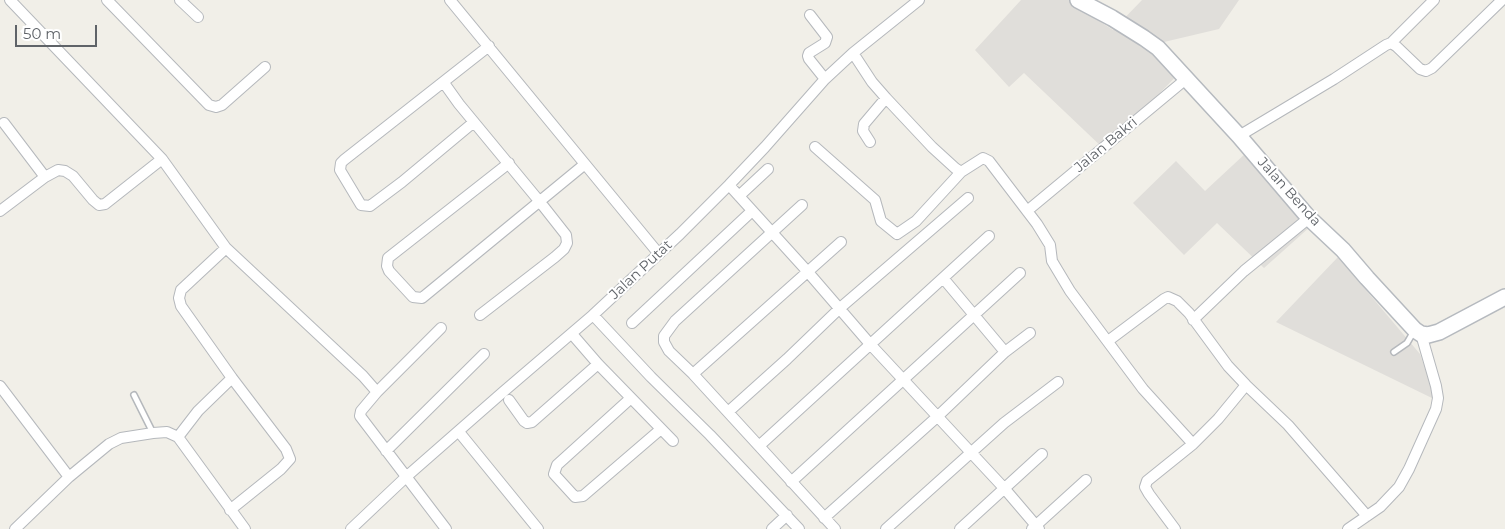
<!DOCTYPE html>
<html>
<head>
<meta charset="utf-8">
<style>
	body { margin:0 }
	#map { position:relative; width:1505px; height:529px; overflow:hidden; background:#f1efe8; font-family:Montserrat,sans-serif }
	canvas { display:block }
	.scale { position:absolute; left:15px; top:25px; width:82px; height:22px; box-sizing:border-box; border:2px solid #5f6368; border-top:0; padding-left:6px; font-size:15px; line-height:18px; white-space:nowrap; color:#5f6368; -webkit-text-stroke:4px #fff; paint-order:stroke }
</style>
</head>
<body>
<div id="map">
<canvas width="1505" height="529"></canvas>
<div class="scale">50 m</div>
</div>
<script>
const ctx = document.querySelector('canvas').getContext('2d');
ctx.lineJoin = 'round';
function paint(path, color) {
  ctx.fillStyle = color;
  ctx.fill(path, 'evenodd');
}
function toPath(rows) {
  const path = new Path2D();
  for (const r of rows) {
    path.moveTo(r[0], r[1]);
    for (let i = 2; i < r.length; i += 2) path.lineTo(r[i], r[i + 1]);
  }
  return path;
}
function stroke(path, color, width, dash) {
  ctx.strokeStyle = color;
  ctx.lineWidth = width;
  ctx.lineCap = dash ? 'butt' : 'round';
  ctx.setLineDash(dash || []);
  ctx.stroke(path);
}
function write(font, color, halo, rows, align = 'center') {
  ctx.font = font + ' Montserrat,sans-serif';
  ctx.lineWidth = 4;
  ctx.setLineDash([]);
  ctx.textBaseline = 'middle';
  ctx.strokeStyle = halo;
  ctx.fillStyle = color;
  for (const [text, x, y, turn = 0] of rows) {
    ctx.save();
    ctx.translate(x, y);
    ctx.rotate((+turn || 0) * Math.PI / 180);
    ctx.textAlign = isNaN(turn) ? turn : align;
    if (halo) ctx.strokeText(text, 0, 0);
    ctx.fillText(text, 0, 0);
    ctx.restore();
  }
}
paint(toPath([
	[1021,0,1069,0,1079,8,1113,30,1142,0,1239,0,1219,29,1164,42,1184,68,1105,150,1024,73,1009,87,975,50],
	[1247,152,1311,226,1264,268,1217,223,1184,255,1133,203,1176,161,1205,191],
	[1338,257,1420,354,1436,400,1276,322]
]), '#e0deda');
const lane = toPath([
	[1394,352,1407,343,1414,331],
	[134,395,153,433]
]);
const street = toPath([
	[10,0,162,159,226,248,363,376,377,392],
	[107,0,209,105,216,107,222,105,265,67],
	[180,0,198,17],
	[450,0,659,254],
	[810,15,827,37,825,43,809,53,808,56,809,59,825,79],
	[1391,43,1434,0],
	[853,53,872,82,886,98,932,147,955,168,961,172,983,158,989,161,1037,224,1050,245,1052,261,1070,291,1143,389,1193,444],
	[444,83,459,104,540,202,566,235,567,243,564,249,555,257,480,315],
	[474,122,402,182,370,206,361,205,340,170,341,163,344,160,489,46],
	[1239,136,1334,79,1386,45,1391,43,1396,46,1420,69,1426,71,1432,68,1502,0],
	[870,142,863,131,864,124,886,98],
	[815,147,875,200,881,221,897,234,916,221,961,172],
	[509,163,388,258,387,266,389,271,413,297,422,298,585,164],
	[45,177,58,170,65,171,73,176,93,200,99,205,105,204,162,159],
	[729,185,807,271,870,344,1004,488,1039,529],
	[739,196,768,169],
	[802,205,675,321,664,336,664,342,669,351,693,374,835,529],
	[0,211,45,177,4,123],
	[1027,211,1186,79],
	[226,248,181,290,179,298,181,306,232,378,286,449,290,459,281,469,230,510],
	[943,278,1005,352],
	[593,315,651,377,710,435,799,529],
	[1193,320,1244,271,1309,218],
	[632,323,752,211],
	[441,328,377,392,361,411,360,416,446,529],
	[572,334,598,364,673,441],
	[1108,341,1164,299,1168,297,1177,301,1189,313,1228,366,1246,385,1288,425,1367,516],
	[693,374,841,242],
	[0,386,69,477],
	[631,398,557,465,554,474,575,497,583,496,661,429],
	[509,400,524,421,527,423,532,422,598,364],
	[728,412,787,359,840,308,968,198],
	[459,432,538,529],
	[178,437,198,411,232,378],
	[759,446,989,236],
	[386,451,484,354],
	[791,482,1020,273],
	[824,518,937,417,1005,352,1030,333],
	[15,529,69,477,109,444,121,438,153,433,167,432,178,437,245,529],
	[351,529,406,477,503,392,593,315,680,234,729,185,765,147,825,79,853,53,919,0],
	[772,529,787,515],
	[886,529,1004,423,1058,382],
	[960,529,1042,454],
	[1032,529,1086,480],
	[1175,529,1149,494,1145,487,1147,481,1193,444,1218,419,1246,385],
	[1348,529,1380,507,1399,487,1409,469,1436,409,1438,398,1436,386,1421,334]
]);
const secondary = toPath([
	[1078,0,1112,18,1144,38,1158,48,1239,136,1309,218,1343,250,1367,278,1415,330,1421,334,1428,335,1439,332,1505,297]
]);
stroke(lane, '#b5b8bc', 8);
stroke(street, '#b5b8bc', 12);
stroke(secondary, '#b6babf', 18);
stroke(lane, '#fff', 5);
stroke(street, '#fff', 10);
stroke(secondary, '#fff', 15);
write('14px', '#5f6368', '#fff', [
	["Jalan Bakri",1106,145,-40],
	["Jalan Benda",1289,192,48],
	["Jalan Putat",641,270,-43]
]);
</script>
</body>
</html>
